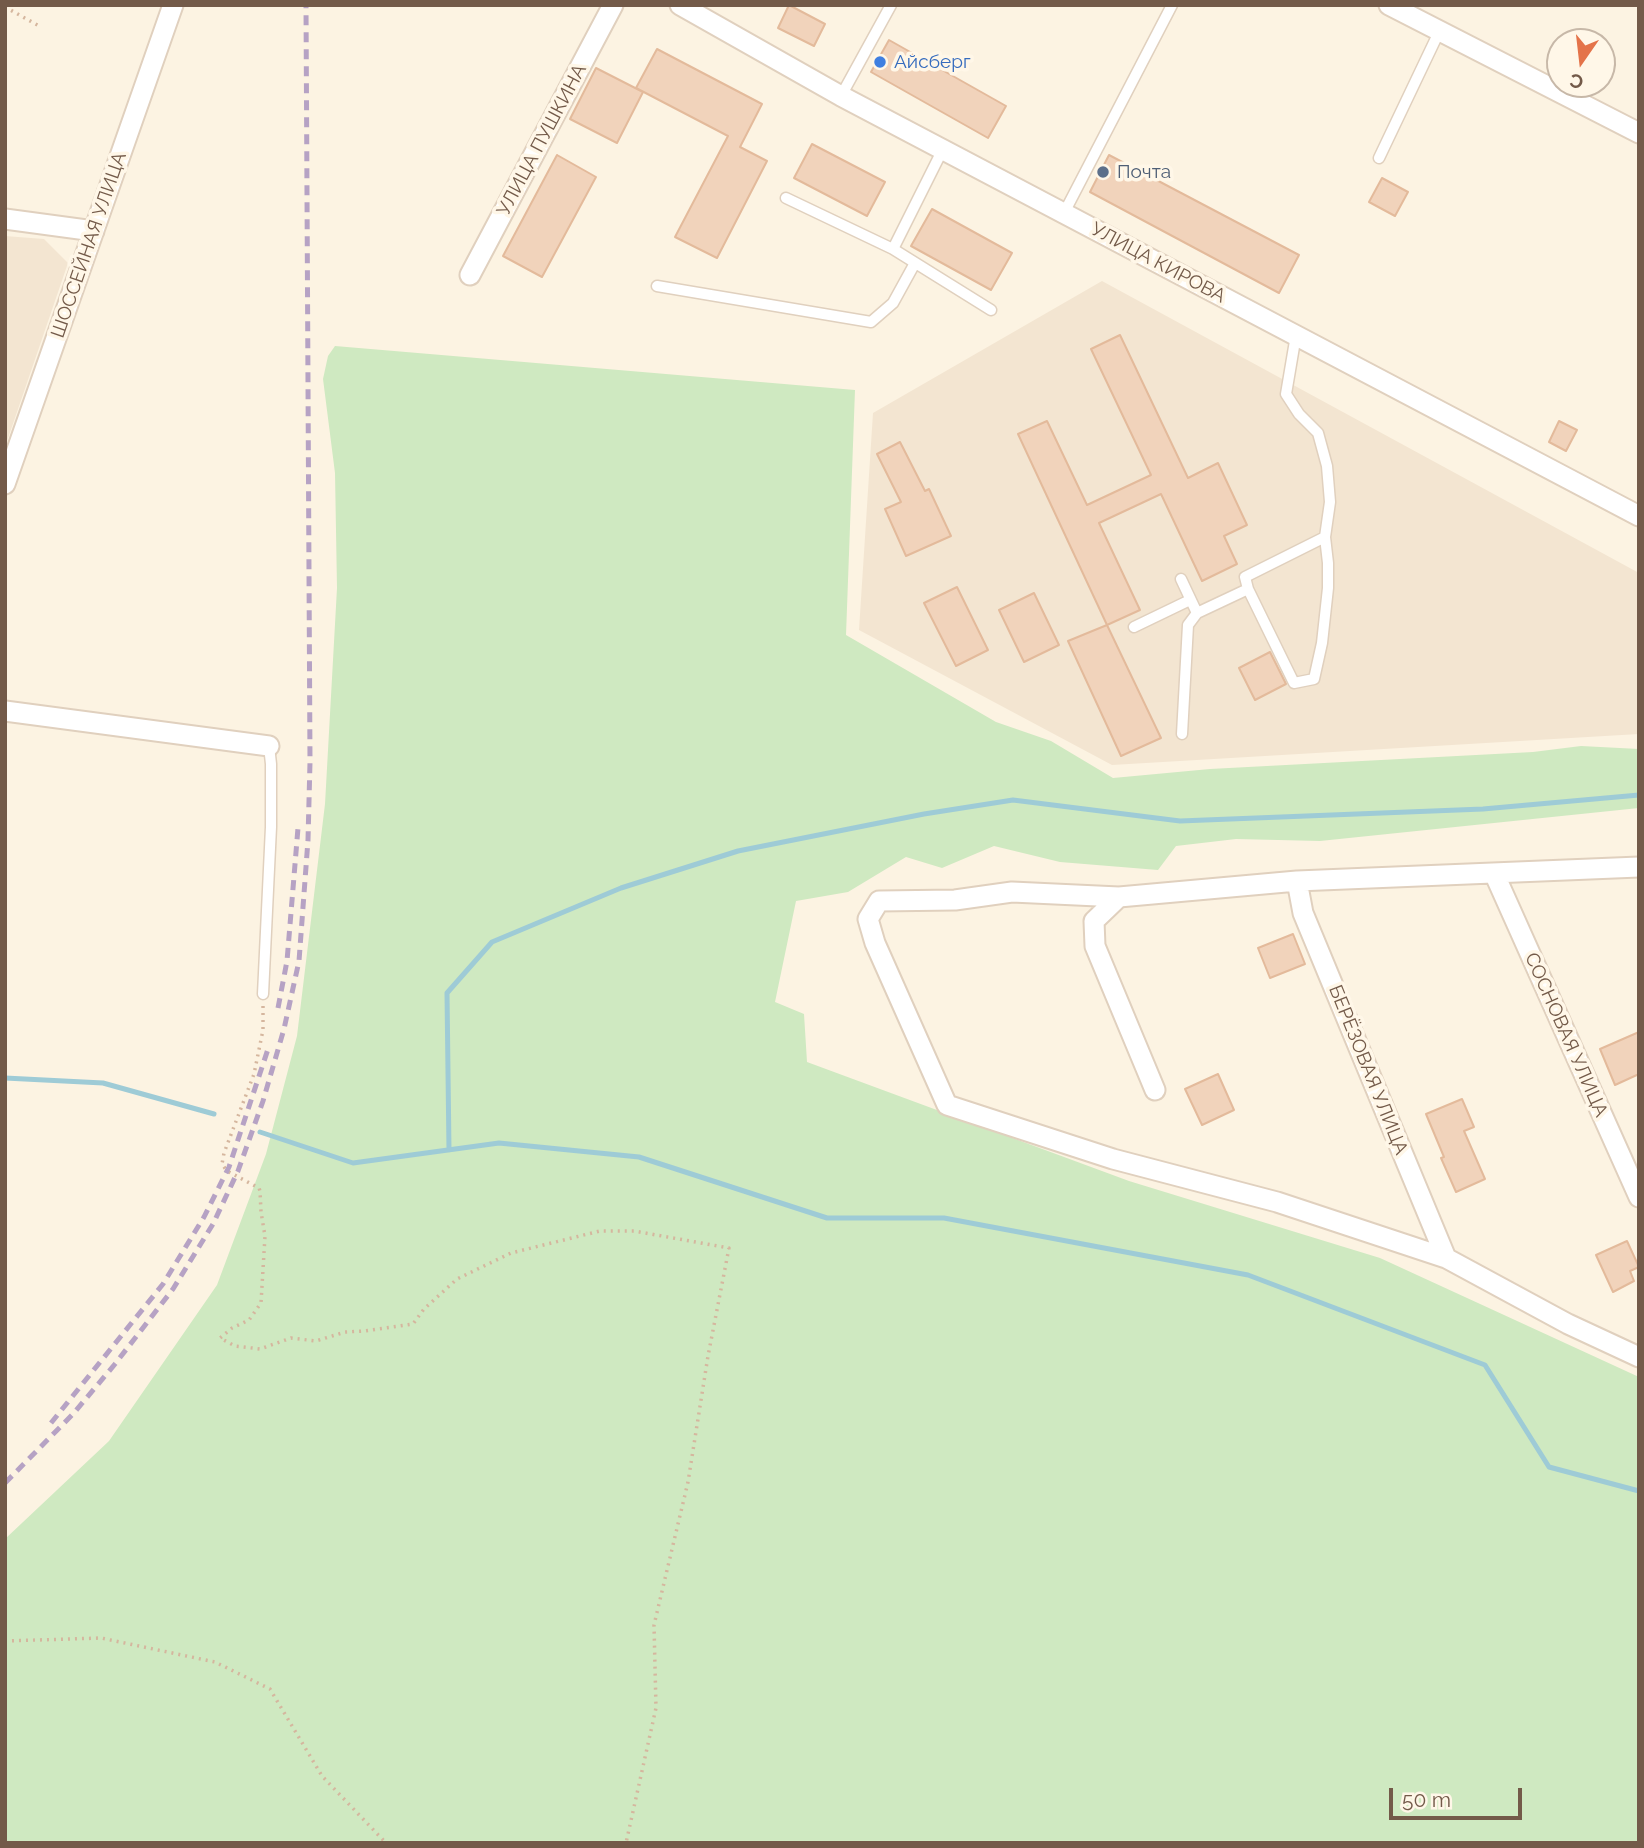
<!DOCTYPE html>
<html>
<head>
<meta charset="utf-8">
<style>
	body { margin:0 }
	#map { position:relative; width:1644px; height:1848px; overflow:hidden; background:#fcf3e2; font-family:Raleway,sans-serif }
	canvas { display:block }
	.frame { position:absolute; inset:0; border:7px solid #735a49; pointer-events:none }
	.north { position:absolute; left:1546px; top:28px; width:70px; height:70px; box-sizing:border-box; background:#fff7e8; border:2px solid #c7b8a8; border-radius:50%; rotate:194deg; font-size:19px; font-weight:700; line-height:28px; text-align:center; color:#735a49 }
	.north::after { content:''; display:block; margin:auto; width:24px; height:32px; background:#e47349; clip-path:polygon(50% 0,100% 100%,50% 72%,0 100%) }
	.scale { position:absolute; left:1389px; top:1788px; width:133px; height:32px; box-sizing:border-box; border:4px solid #735a49; border-top:0; padding-left:9px; font-size:21px; line-height:24px; white-space:nowrap; color:#735a49; -webkit-text-stroke:5px #fff7e8; paint-order:stroke }
</style>
</head>
<body>
<div id="map">
<canvas width="1644" height="1848"></canvas>
<div class="frame"></div>
<div class="north">С</div>
<div class="scale">50 m</div>
</div>
<script>
const ctx = document.querySelector('canvas').getContext('2d');
ctx.lineJoin = 'round';
function paint(path, color) {
  ctx.fillStyle = color;
  ctx.fill(path, 'evenodd');
}
function toPath(rows) {
  const path = new Path2D();
  for (const r of rows) {
    path.moveTo(r[0], r[1]);
    for (let i = 2; i < r.length; i += 2) path.lineTo(r[i], r[i + 1]);
  }
  return path;
}
function stroke(path, color, width, dash) {
  ctx.strokeStyle = color;
  ctx.lineWidth = width;
  ctx.lineCap = dash ? 'butt' : 'round';
  ctx.setLineDash(dash || []);
  ctx.stroke(path);
}
function write(font, color, halo, rows, align = 'center') {
  ctx.font = font + ' Raleway,sans-serif';
  ctx.lineWidth = 7;
  ctx.setLineDash([]);
  ctx.textBaseline = 'middle';
  ctx.strokeStyle = halo;
  ctx.fillStyle = color;
  for (const [text, x, y, turn = 0] of rows) {
    ctx.save();
    ctx.translate(x, y);
    ctx.rotate((+turn || 0) * Math.PI / 180);
    ctx.textAlign = isNaN(turn) ? turn : align;
    if (halo) ctx.strokeText(text, 0, 0);
    ctx.fillText(text, 0, 0);
    ctx.restore();
  }
}
paint(toPath([
	[5,236,44,239,68,263,5,447],
	[1102,281,1639,573,1639,734,1112,765,859,630,873,413]
]), '#f3e5d1');
paint(toPath([
	[335,346,855,390,846,635,996,722,1051,741,1113,778,1210,769,1533,752,1581,746,1639,749,1639,808,1320,841,1236,839,1176,846,1158,870,1060,862,994,846,942,868,906,857,848,892,796,901,775,1002,804,1014,807,1062,1129,1181,1380,1258,1639,1377,1639,1843,5,1843,5,1539,109,1441,217,1285,266,1154,297,1036,325,804,337,588,335,473,323,379,328,356]
]), '#cfe9c1');
stroke(toPath([
	[5,1078,103,1083,214,1114],
	[260,1132,353,1163,499,1143,639,1157,827,1218,944,1218,1248,1275,1485,1365,1549,1467,1639,1491],
	[449,1150,447,993,492,942,621,888,738,851,924,814,1013,800,1180,821,1483,809,1639,795]
]), '#9ecbd6', 5);
const building = toPath([
	[789,5,825,24,814,46,778,28,789,5],
	[889,40,1006,106,988,138,871,72,889,40],
	[657,49,762,104,740,147,767,161,717,258,675,237,728,136,636,88,657,49],
	[596,68,643,92,617,143,570,119,596,68],
	[812,144,885,182,867,216,794,178,812,144],
	[557,155,596,177,542,277,503,256,557,155],
	[1109,155,1299,255,1279,293,1090,192,1109,155],
	[1382,178,1408,192,1395,216,1369,202,1382,178],
	[932,209,1012,253,991,290,911,246,932,209],
	[1120,335,1188,478,1218,463,1247,525,1224,536,1237,564,1202,581,1161,494,1099,523,1140,610,1107,625,1018,434,1047,421,1087,505,1151,475,1091,349,1120,335],
	[1559,421,1577,430,1566,451,1549,442,1559,421],
	[900,442,925,491,929,489,951,536,906,556,885,509,901,502,877,454,900,442],
	[957,587,988,650,956,666,924,603,957,587],
	[1034,593,1059,645,1024,662,999,610,1034,593],
	[1107,625,1161,738,1121,756,1068,641,1107,625],
	[1270,652,1286,684,1255,700,1239,668,1270,652],
	[1293,934,1305,964,1270,978,1258,948,1293,934],
	[1639,1032,1639,1074,1615,1085,1600,1049,1639,1032],
	[1218,1074,1234,1110,1202,1125,1185,1089,1218,1074],
	[1462,1099,1474,1127,1464,1131,1485,1179,1456,1192,1441,1158,1444,1157,1426,1114,1462,1099],
	[1627,1241,1639,1267,1630,1271,1634,1281,1613,1292,1596,1255,1627,1241]
]);
paint(building, '#f1d3bb');
stroke(building, '#e3ba9b', 2);
const lane = toPath([
	[841,96,891,5],
	[1379,158,1439,32],
	[786,198,893,249,943,149],
	[1064,213,1172,5],
	[893,249,991,310],
	[657,286,871,322,893,303,915,263],
	[1181,579,1197,613,1248,589,1245,577,1325,537,1330,502,1327,466,1318,433,1299,414,1286,394,1296,335],
	[1248,589,1294,683,1314,679,1322,643,1328,588,1328,563,1325,537],
	[1134,627,1190,600],
	[1182,734,1188,625,1197,613],
	[263,994,271,827,271,764,269,746]
]);
const street = toPath([
	[680,5,841,96,1639,516],
	[1389,5,1639,133],
	[5,219,94,231],
	[470,275,613,5],
	[5,484,173,5],
	[5,711,269,746],
	[1639,867,1297,881,1119,897,1012,892,955,900,879,901,868,919,875,943,947,1105,1113,1159,1277,1202,1446,1258,1568,1324,1639,1357],
	[1494,873,1639,1197],
	[1297,881,1303,913,1446,1258],
	[1119,897,1094,921,1095,946,1155,1090]
]);
stroke(lane, '#e0d0be', 13);
stroke(street, '#e0d0be', 23);
stroke(toPath([
	[5,7,41,27],
	[263,1006,263,1030,254,1074,224,1153,222,1164,227,1171,259,1188,260,1191,261,1212,265,1236,261,1303,249,1320,232,1328,220,1338,235,1346,260,1349,291,1338,316,1341,345,1332,364,1331,413,1324,424,1309,457,1279,511,1253,600,1231,634,1231,729,1248,708,1356,688,1482,654,1625,656,1708,626,1843],
	[5,1641,101,1638,215,1662,270,1689,322,1776,386,1843]
]), '#d5b69e', 3.5, [2, 5]);
stroke(lane, '#fff', 10);
stroke(street, '#fff', 19);
stroke(toPath([
	[278,1008,287,961,298,828],
	[51,1423,163,1284,204,1217,229,1167,269,1046],
	[5,1483,73,1414,115,1364,173,1289,213,1224,238,1171,263,1101,284,1029,299,961,308,840,310,762,306,5]
]), '#b6a2c4', 5, [10, 7]);
for (const [x, y, r, color] of [
	[880,62,7,"#3f7fe0"],
	[1103,172,7,"#5c6f8a"]
]) {
  const dot = new Path2D();
  dot.arc(x, y, r, 0, 2 * Math.PI);
  ctx.fillStyle = color;
  ctx.fill(dot);
  stroke(dot, '#fff7e8', 2.5);
}
write('19px', '#366cbe', '#fff7e8', [
	["Айсберг",894,62]
], 'left');
write('19px', '#735a49', '#fff7e8', [
	["УЛИЦА ПУШКИНА",542,140,-62],
	["ШОССЕЙНАЯ УЛИЦА",89,245,-71],
	["УЛИЦА КИРОВА",1158,263,28],
	["СОСНОВАЯ УЛИЦА",1566,1035,66],
	["БЕРЁЗОВАЯ УЛИЦА",1368,1070,68]
]);
write('19px', '#4e5e75', '#fff7e8', [
	["Почта",1117,172]
], 'left');
</script>
</body>
</html>
